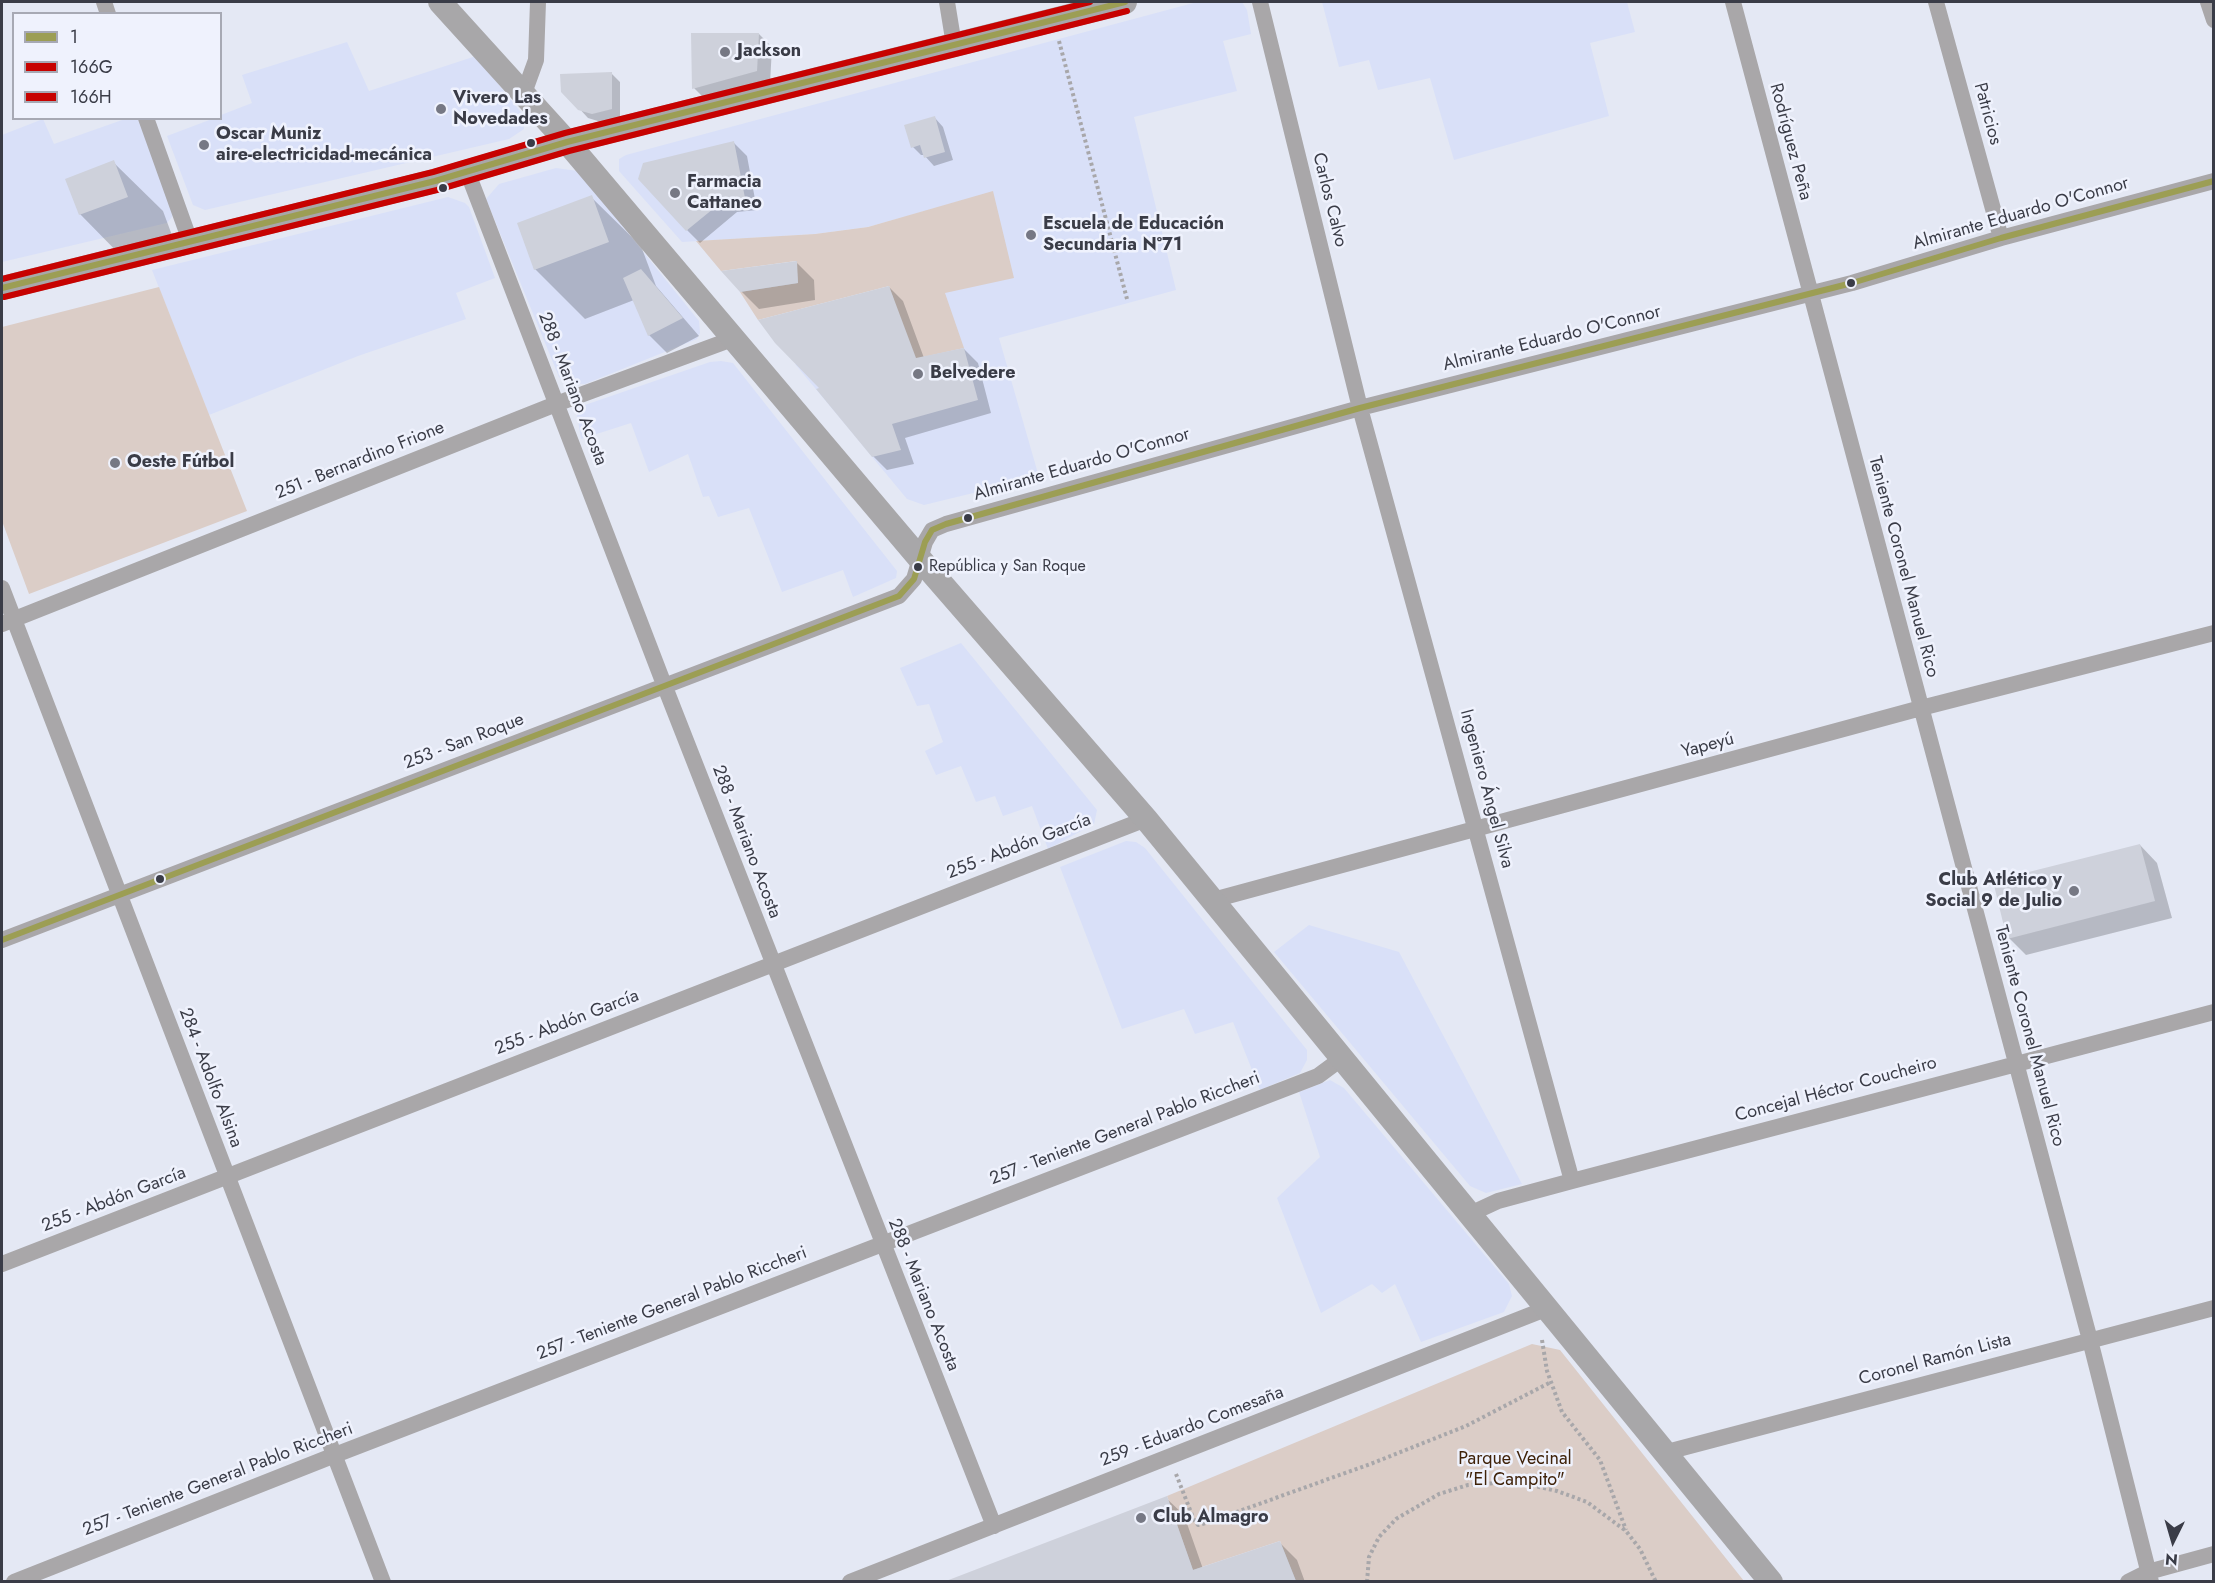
<!DOCTYPE html>
<html>
<head>
<meta charset="utf-8">
<style>
	body { margin:0 }
	#map { position:relative; width:2215px; height:1583px; overflow:hidden; background:#e4e8f4; font-family:Jost,sans-serif }
	canvas { display:block }
	.frame { position:absolute; inset:0; border:3px solid #3a3c47; pointer-events:none }
	.legend { position:absolute; left:12px; top:12px; width:210px; height:108px; box-sizing:border-box; background:#eff2fd; border:2px solid #a7a9b4; margin:0; padding:8px 10px; list-style:none; font-size:18px; color:#3a3c47 }
	.legend li { display:flex; align-items:center; gap:12px; height:30px }
	.legend b { width:30px; border:2px solid #a7a9b4 }
	.north { position:absolute; left:2143px; top:1511px; width:60px; height:60px; -webkit-text-stroke:4px #eff2fd; paint-order:stroke; rotate:185deg; font-size:16px; font-weight:700; line-height:24px; text-align:center; color:#3a3c47 }
	.north::after { content:''; display:block; margin:auto; width:21px; height:27px; background:#3a3c47; clip-path:polygon(50% 0,100% 100%,50% 72%,0 100%) }
</style>
</head>
<body>
<div id="map">
<canvas width="2215" height="1583"></canvas>
<div class="frame"></div>
<ul class="legend">
<li><b style="height:8px;background:#9c9e54"></b>1</li>
<li><b style="height:8px;background:#c70201"></b>166G</li>
<li><b style="height:8px;background:#c70201"></b>166H</li>
</ul>
<div class="north">N</div>
</div>
<script>
const ctx = document.querySelector('canvas').getContext('2d');
ctx.lineJoin = 'round';
function paint(path, color) {
  ctx.fillStyle = color;
  ctx.fill(path, 'evenodd');
}
function toPath(rows) {
  const path = new Path2D();
  for (const r of rows) {
    path.moveTo(r[0], r[1]);
    for (let i = 2; i < r.length; i += 2) path.lineTo(r[i], r[i + 1]);
  }
  return path;
}
function stroke(path, color, width, dash) {
  ctx.strokeStyle = color;
  ctx.lineWidth = width;
  ctx.lineCap = dash ? 'butt' : 'round';
  ctx.setLineDash(dash || []);
  ctx.stroke(path);
}
function write(font, color, halo, rows, align = 'center') {
  ctx.font = font + ' Jost,sans-serif';
  ctx.lineWidth = 5;
  ctx.setLineDash([]);
  ctx.textBaseline = 'middle';
  ctx.strokeStyle = halo;
  ctx.fillStyle = color;
  for (const [text, x, y, turn = 0] of rows) {
    ctx.save();
    ctx.translate(x, y);
    ctx.rotate((+turn || 0) * Math.PI / 180);
    ctx.textAlign = isNaN(turn) ? turn : align;
    if (halo) ctx.strokeText(text, 0, 0);
    ctx.fillText(text, 0, 0);
    ctx.restore();
  }
}
paint(toPath([
	[1197,2,1242,2,1247,10,1251,34,1223,41,1237,91,1134,117,1176,290,999,338,1039,477,924,505,907,499,795,364,907,333,945,293,993,192,868,227,815,234,682,242,619,171,619,159,626,155],
	[1322,2,1627,2,1635,32,1590,43,1609,116,1454,160,1430,78,1378,90,1369,60,1339,67],
	[347,42,369,91,476,56,523,115,524,129,509,139,205,210,193,205,167,136,212,119,220,118,221,115,252,103,242,75],
	[43,119,54,144,125,119,139,119,173,208,172,217,167,223,2,262,2,135],
	[556,168,578,171,699,321,700,333,697,339,585,384,565,383,559,377,486,199,499,184],
	[448,197,465,203,469,207,495,278,456,293,466,319,358,356,209,415,152,270],
	[721,361,733,363,897,571,896,578,853,597,843,570,782,592,749,508,718,517,709,496,703,497,688,454,649,472,631,423,581,439,577,414,582,406,710,362],
	[961,643,1097,810,1094,824,1048,849,1032,806,1003,816,995,796,976,802,961,766,936,775,925,751,943,742,929,704,917,706,900,668],
	[1126,841,1136,842,1145,848,1307,1050,1307,1060,1300,1073,1260,1090,1233,1022,1195,1034,1184,1009,1122,1029,1060,867],
	[1309,925,1399,952,1522,1184,1486,1193,1470,1186,1274,952],
	[1330,1080,1344,1088,1509,1284,1512,1296,1504,1312,1421,1342,1395,1284,1382,1293,1372,1284,1321,1313,1277,1198,1320,1157,1299,1092]
]), '#d9e0f8');
paint(toPath([
	[993,191,1014,278,945,293,964,348,914,359,889,286,758,320,740,292,798,283,796,261,721,271,696,241,815,234,868,227],
	[159,287,247,511,29,594,2,521,2,327],
	[1532,1344,1560,1350,1744,1581,1296,1581,1280,1541,1193,1570,1167,1496]
]), '#dbcdc7');
paint(toPath([
	[759,34,772,47,770,84,707,101,694,88],
	[611,73,620,82,620,117,601,122,588,118,563,91],
	[935,118,943,127,953,160,934,166,924,155,921,155,913,147],
	[734,143,747,156,757,210,737,212,700,243,687,230],
	[113,162,163,211,176,246,129,264,80,214],
	[591,197,641,246,656,286,699,336,667,353,649,335,634,300,585,319,535,269],
	[796,262,814,280,815,300,759,309,741,291],
	[889,287,903,301,924,358,964,349,978,363,991,413,905,438,914,464,887,470,873,456],
	[2140,845,2157,863,2172,918,2026,955,2009,938],
	[1166,1498,1184,1515,1203,1569,1280,1543,1297,1560,1305,1582,946,1582]
]), '#0003');
paint(toPath([
	[691,33,759,33,757,71,692,89],
	[612,72,612,109,592,114,578,110,561,92,560,74],
	[935,116,945,152,924,158,920,145,911,148,904,125],
	[734,141,745,198,724,200,686,231,638,179,643,163],
	[114,160,128,197,79,215,65,179],
	[592,195,609,242,534,270,517,223],
	[797,261,798,283,740,292,721,271],
	[641,269,683,318,648,336,623,278],
	[889,286,916,358,964,348,978,400,892,424,901,450,872,457,816,389,819,388,775,343,758,320],
	[2140,844,2155,901,2007,939,1993,881],
	[1167,1496,1193,1570,1280,1541,1296,1581,946,1581]
]), '#ced1db');
stroke(toPath([
	[1059,41,1127,299],
	[1542,1340,1547,1371,1562,1412,1600,1460,1626,1530],
	[1176,1474,1194,1520,1198,1525,1206,1523,1373,1463,1466,1426,1551,1382],
	[1367,1582,1369,1557,1379,1537,1396,1519,1439,1494,1468,1485,1496,1483,1526,1484,1557,1491,1587,1502,1626,1531,1640,1549,1656,1582]
]), '#a8a7aa', 4, [3, 3]);
stroke(toPath([
	[104,2,108,14],
	[947,2,954,45],
	[1260,2,1360,408,1572,1181],
	[1733,2,2090,1340,2151,1582],
	[1936,2,2001,238],
	[2208,2,2214,20],
	[524,93,536,60,538,2],
	[146,118,190,241],
	[467,171,665,687,994,1526],
	[2,588,383,1582],
	[2,624,556,404,735,338],
	[1213,900,1921,708,2214,633],
	[2,940,899,596,914,579,925,542,932,530,946,524,1360,408,1852,283,2001,238,2214,181],
	[1470,1214,1498,1201,1572,1181,2214,1012],
	[2,1264,1146,819],
	[1667,1452,2214,1308],
	[14,1582,335,1455,1318,1076,1341,1059],
	[850,1582,1548,1308],
	[2128,1582,2148,1572,2214,1554]
]), '#a9a7a9', 16);
stroke(toPath([
	[440,2,567,142,920,559,1146,819,1771,1582],
	[2,288,435,181,567,142,1125,2]
]), '#a8a7a9', 24);
stroke(toPath([
	[2,288,435,181,567,142,1125,2],
	[2,940,899,596,914,579,925,542,932,530,946,524,1360,408,1852,283,2001,238,2214,181]
]), '#9c9e54', 6);
stroke(toPath([
	[4,297,437,190,569,151,1127,11]
]), '#c70201', 6);
stroke(toPath([
	[2,279,433,172,565,133,1090,2]
]), '#c70201', 6);
for (const [x, y, r, color] of [
	[725,52,6,"#767884"],
	[441,109,6,"#767884"],
	[531,143,5,"#3a3c47"],
	[204,145,6,"#767884"],
	[443,188,5,"#3a3c47"],
	[675,193,6,"#767884"],
	[1031,235,6,"#767884"],
	[1851,283,5,"#3a3c47"],
	[918,374,6,"#767884"],
	[115,463,6,"#767884"],
	[968,518,5,"#3a3c47"],
	[918,567,5,"#3a3c47"],
	[160,879,5,"#3a3c47"],
	[2074,891,6,"#767884"],
	[1141,1518,6,"#767884"]
]) {
  const dot = new Path2D();
  dot.arc(x, y, r, 0, 2 * Math.PI);
  ctx.fillStyle = color;
  ctx.fill(dot);
  stroke(dot, '#eff2fd', 2);
}
write('16px', '#3a3c47', '#eff2fd', [
	["República y San Roque",929,567]
], 'left');
write('bold 18px', '#3a3c47', '#eff2fd', [
	["Jackson",737,52],
	["Vivero Las",453,99],
	["Novedades",453,120],
	["Oscar Muniz",216,135],
	["aire-electricidad-mecánica",216,156],
	["Farmacia",687,183],
	["Cattaneo",687,204],
	["Escuela de Educación",1043,225],
	["Secundaria N°71",1043,246],
	["Belvedere",930,374],
	["Oeste Fútbol",127,463],
	["Club Atlético y",2062,881,"right"],
	["Social 9 de Julio",2062,902,"right"],
	["Club Almagro",1153,1518]
], 'left');
write('18px', '#3a3c47', '#eff2fd', [
	["Patricios",1987,114,75],
	["Rodríguez Peña",1790,142,75],
	["Carlos Calvo",1329,200,76],
	["Almirante Eduardo O'Connor",2021,214,-16],
	["Almirante Eduardo O'Connor",1552,339,-14],
	["288 - Mariano Acosta",572,389,69],
	["251 - Bernardino Frione",360,461,-22],
	["Almirante Eduardo O'Connor",1082,465,-16],
	["Teniente Coronel Manuel Rico",1903,567,75],
	["253 - San Roque",464,742,-21],
	["Yapeyú",1708,746,-15],
	["Ingeniero Ángel Silva",1486,789,75],
	["288 - Mariano Acosta",746,842,69],
	["255 - Abdón García",1019,847,-21],
	["255 - Abdón García",567,1023,-21],
	["Teniente Coronel Manuel Rico",2029,1036,75],
	["284 - Adolfo Alsina",210,1078,69],
	["Concejal Héctor Coucheiro",1836,1090,-15],
	["257 - Teniente General Pablo Riccheri",1125,1129,-21],
	["255 - Abdón García",114,1200,-21],
	["288 - Mariano Acosta",923,1295,68],
	["257 - Teniente General Pablo Riccheri",672,1304,-21],
	["Coronel Ramón Lista",1935,1360,-15],
	["259 - Eduardo Comesaña",1192,1427,-21],
	["257 - Teniente General Pablo Riccheri",218,1480,-21]
]);
write('18px', '#3f2209', '#eff2fd', [
	["Parque Vecinal",1515,1460],
	["\"El Campito\"",1515,1481]
]);
</script>
</body>
</html>
